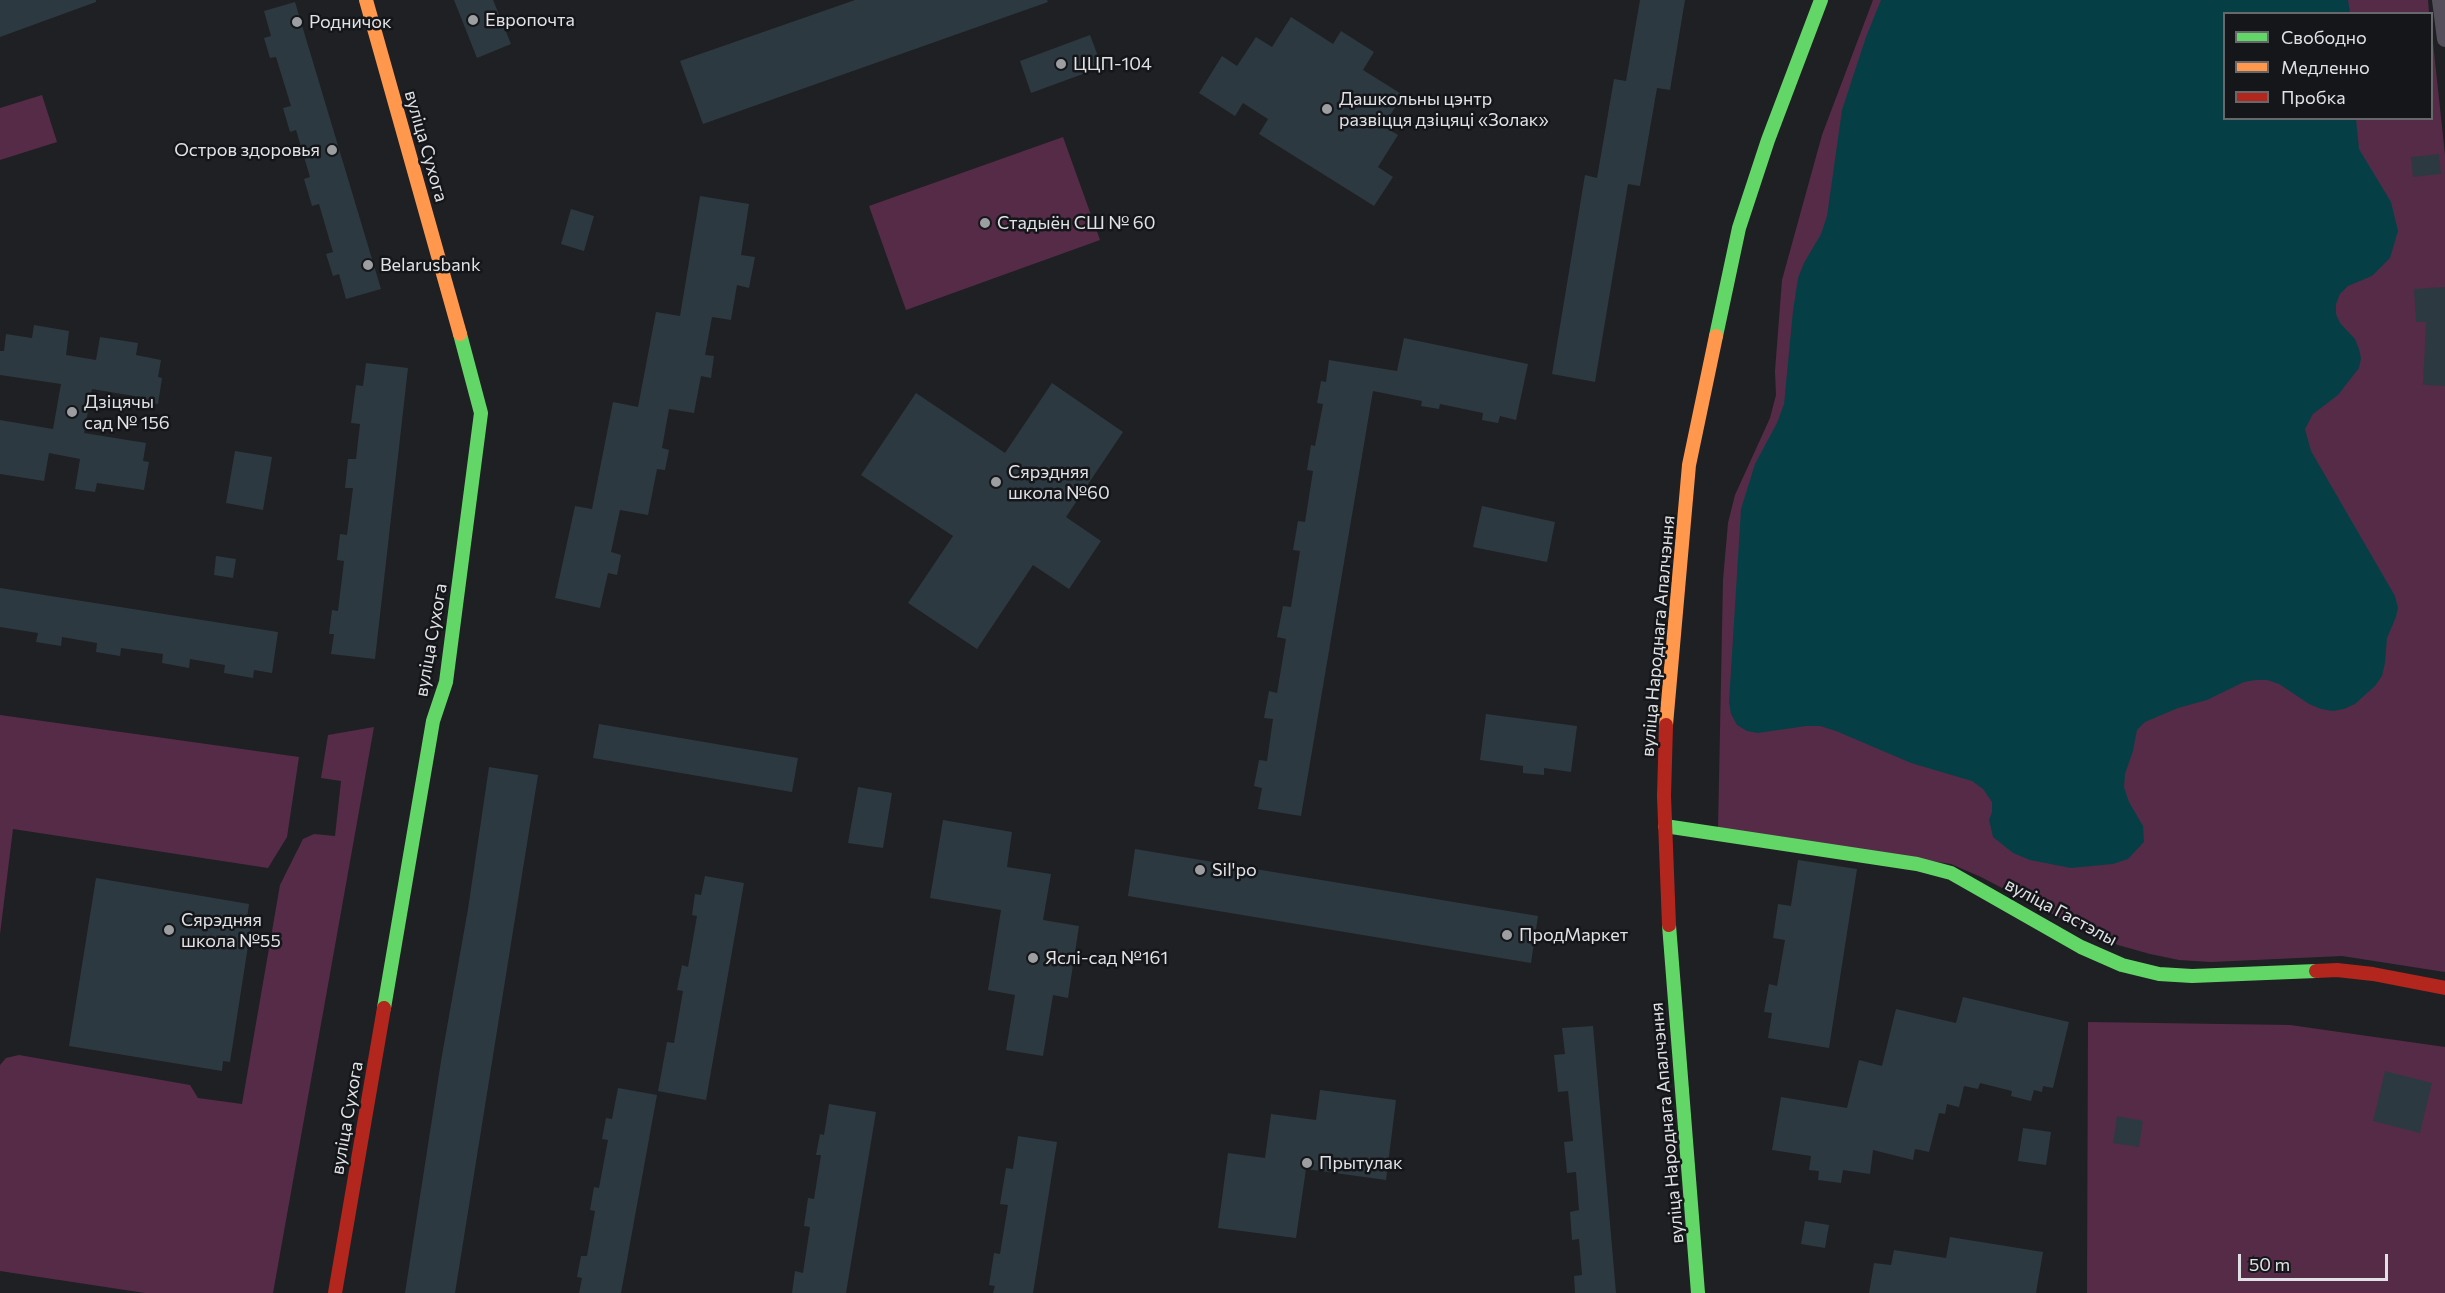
<!DOCTYPE html>
<html>
<head>
<meta charset="utf-8">
<style>
	body { margin:0 }
	#map { position:relative; width:2445px; height:1293px; overflow:hidden; background:#1f2023; font-family:Commissioner,sans-serif }
	canvas { display:block }
	.legend { position:absolute; left:2223px; top:12px; width:210px; height:108px; box-sizing:border-box; background:#15161a; border:2px solid #67686b; margin:0; padding:8px 10px; list-style:none; font-size:18px; color:#e1e2e5 }
	.legend li { display:flex; align-items:center; gap:12px; height:30px }
	.legend b { width:30px; border:2px solid #67686b }
	.scale { position:absolute; left:2238px; top:1254px; width:150px; height:27px; box-sizing:border-box; border:3px solid #e1e2e5; border-top:0; padding-left:8px; font-size:18px; line-height:21px; white-space:nowrap; color:#e1e2e5; -webkit-text-stroke:4px #15161a; paint-order:stroke }
</style>
</head>
<body>
<div id="map">
<canvas width="2445" height="1293"></canvas>
<ul class="legend">
<li><b style="height:8px;background:#63d668"></b>Свободно</li>
<li><b style="height:8px;background:#ff974d"></b>Медленно</li>
<li><b style="height:8px;background:#b3261e"></b>Пробка</li>
</ul>
<div class="scale">50 m</div>
</div>
<script>
const ctx = document.querySelector('canvas').getContext('2d');
ctx.lineJoin = 'round';
function paint(path, color) {
  ctx.fillStyle = color;
  ctx.fill(path, 'evenodd');
}
function toPath(rows) {
  const path = new Path2D();
  for (const r of rows) {
    path.moveTo(r[0], r[1]);
    for (let i = 2; i < r.length; i += 2) path.lineTo(r[i], r[i + 1]);
  }
  return path;
}
function stroke(path, color, width, dash) {
  ctx.strokeStyle = color;
  ctx.lineWidth = width;
  ctx.lineCap = dash ? 'butt' : 'round';
  ctx.setLineDash(dash || []);
  ctx.stroke(path);
}
function write(font, color, halo, rows, align = 'center') {
  ctx.font = font + ' Commissioner,sans-serif';
  ctx.lineWidth = 5;
  ctx.setLineDash([]);
  ctx.textBaseline = 'middle';
  ctx.strokeStyle = halo;
  ctx.fillStyle = color;
  for (const [text, x, y, turn = 0] of rows) {
    ctx.save();
    ctx.translate(x, y);
    ctx.rotate((+turn || 0) * Math.PI / 180);
    ctx.textAlign = isNaN(turn) ? turn : align;
    if (halo) ctx.strokeText(text, 0, 0);
    ctx.fillText(text, 0, 0);
    ctx.restore();
  }
}
paint(toPath([
	[1873,0,2428,0,2429,13,2224,14,2224,118,2432,118,2432,33,2445,155,2445,972,2342,956,2211,962,2179,960,2150,954,2118,945,2079,928,1981,877,1951,864,1718,830,1723,580,1728,523,1735,495,1770,418,1776,395,1775,371,1782,280,1822,135],
	[42,95,57,142,0,160,0,108],
	[1063,137,1100,240,906,310,869,206],
	[0,715,299,757,287,837,268,868,13,829,0,934],
	[374,727,273,1293,145,1293,0,1271,0,1065,6,1058,19,1055,190,1085,198,1098,242,1104,280,885,303,839,314,834,335,836,341,781,321,778,328,735],
	[2088,1022,2290,1025,2445,1047,2445,1293,2087,1293]
]), '#562b48');
paint(toPath([
	[1881,0,2348,0,2350,13,2224,14,2224,118,2356,119,2359,149,2391,202,2398,231,2390,258,2372,276,2348,286,2340,294,2336,304,2336,314,2340,323,2355,339,2359,349,2361,358,2359,368,2338,395,2313,414,2305,429,2311,451,2395,596,2398,608,2396,617,2387,638,2385,663,2382,676,2375,686,2355,704,2344,709,2333,711,2321,709,2309,704,2279,684,2267,680,2256,680,2244,682,2207,700,2178,708,2145,722,2137,730,2133,751,2125,774,2124,787,2129,802,2143,826,2144,842,2128,859,2113,864,2071,868,2030,860,2013,853,1993,837,1989,820,1992,812,1992,802,1983,789,1972,781,1911,763,1836,731,1820,726,1806,726,1758,733,1747,731,1737,725,1731,714,1729,702,1741,509,1755,464,1777,423,1784,404,1793,311,1798,278,1804,263,1821,234,1827,216,1842,110,1866,37]
]), '#053f45');
paint(toPath([
	[0,0,96,0,96,2,0,37],
	[454,0,493,0,511,44,477,58],
	[855,0,1047,0,1048,2,703,124,680,61],
	[1640,0,1685,0,1670,90,1657,88,1640,186,1628,184,1595,382,1552,374,1585,175,1597,178,1614,79,1626,81],
	[295,2,381,289,346,299,339,274,333,276,326,254,333,252,319,204,312,206,304,179,310,177,296,130,290,132,283,108,291,106,276,57,270,58,264,38,271,36,264,11],
	[1291,17,1333,44,1341,31,1374,52,1363,70,1403,95,1383,126,1398,135,1378,167,1393,177,1374,206,1259,134,1268,119,1243,103,1235,116,1199,93,1222,56,1237,66,1256,37,1272,47],
	[1090,35,1102,67,1031,93,1020,61],
	[2439,154,2441,174,2413,177,2411,157],
	[700,196,749,204,741,255,755,257,749,288,737,285,731,320,712,317,705,355,714,356,711,378,701,376,694,413,669,409,662,448,669,450,665,470,657,469,648,515,620,510,611,552,621,555,617,575,608,573,600,608,555,598,575,506,592,509,613,402,638,407,656,312,680,316],
	[571,209,594,216,584,251,561,244],
	[2445,287,2445,386,2423,385,2426,322,2416,322,2414,289],
	[34,325,69,331,66,355,96,360,100,337,138,343,136,355,161,360,158,377,162,378,158,404,139,401,140,397,92,389,84,433,146,443,143,461,149,462,144,490,97,483,95,492,75,489,80,459,49,453,44,481,0,474,0,420,53,429,61,384,0,375,0,351,4,351,6,334,32,338],
	[1404,338,1528,364,1516,420,1500,416,1498,423,1482,420,1483,413,1440,404,1439,409,1421,406,1422,401,1373,391,1301,816,1258,809,1262,788,1254,786,1259,760,1267,761,1273,719,1264,718,1269,691,1277,693,1286,639,1277,637,1283,606,1291,607,1300,551,1293,550,1298,521,1305,522,1313,471,1307,470,1311,445,1315,446,1323,404,1317,403,1321,381,1326,382,1329,360,1397,371],
	[366,363,408,368,375,659,331,654,334,634,329,634,332,610,338,611,344,561,337,560,340,534,347,535,353,488,345,488,348,459,356,459,360,424,351,423,356,385,363,386],
	[1052,383,1123,432,1066,517,1101,541,1069,589,1033,565,977,649,908,603,953,536,861,475,916,393,1005,453],
	[235,451,272,457,263,510,226,503],
	[1482,506,1555,522,1547,562,1473,547],
	[216,556,236,559,233,578,214,575],
	[0,588,278,632,272,673,254,670,253,678,224,673,225,665,190,659,189,668,162,663,163,654,121,648,120,656,96,652,97,643,62,637,61,646,36,642,38,633,0,627],
	[1486,714,1577,726,1571,772,1544,768,1544,775,1523,773,1523,766,1480,760],
	[599,724,798,758,792,792,593,758],
	[489,767,538,775,455,1293,405,1293,441,1061,468,909],
	[858,787,892,793,883,848,848,843],
	[943,820,1012,832,1007,867,1051,874,1043,920,1079,926,1068,998,1053,995,1043,1056,1006,1050,1015,995,988,990,1001,910,930,898],
	[1135,849,1538,916,1531,963,1128,896],
	[1798,860,1857,869,1829,1048,1768,1038,1772,1013,1764,1012,1769,984,1777,986,1785,940,1773,938,1778,904,1791,906],
	[705,876,744,883,706,1100,658,1091,667,1042,674,1043,683,991,677,990,682,965,688,967,697,916,692,915,695,894,701,895],
	[96,878,249,904,247,919,252,920,230,1062,223,1061,222,1071,69,1046],
	[1963,997,2069,1022,2053,1088,2043,1086,2042,1092,2034,1090,2031,1101,2011,1096,2012,1091,1980,1083,1978,1089,1964,1086,1959,1107,1947,1104,1945,1114,1939,1113,1929,1152,1915,1149,1913,1160,1873,1150,1870,1174,1843,1170,1841,1183,1818,1180,1819,1171,1809,1170,1811,1156,1772,1150,1781,1097,1847,1108,1859,1060,1882,1066,1896,1009,1956,1023],
	[1593,1026,1616,1293,1575,1293,1574,1276,1582,1275,1579,1239,1572,1240,1570,1212,1579,1210,1576,1172,1567,1173,1564,1142,1573,1141,1568,1091,1558,1092,1554,1055,1565,1054,1562,1028],
	[2385,1071,2432,1083,2420,1133,2373,1121],
	[618,1088,657,1095,621,1293,579,1293,582,1278,577,1277,581,1256,587,1256,595,1211,590,1210,594,1187,599,1188,608,1140,602,1139,606,1118,612,1119],
	[1320,1090,1396,1100,1386,1180,1306,1169,1296,1238,1218,1228,1228,1153,1265,1158,1271,1114,1316,1120],
	[829,1104,876,1112,846,1293,792,1293,795,1271,803,1273,810,1227,804,1226,808,1198,814,1199,821,1155,816,1155,820,1134,824,1135],
	[2117,1116,2143,1121,2139,1147,2113,1143],
	[2023,1128,2051,1132,2046,1165,2018,1161],
	[1018,1136,1057,1142,1033,1293,993,1293,995,1286,989,1285,994,1253,1000,1254,1008,1205,1000,1204,1006,1168,1013,1169],
	[1805,1221,1829,1225,1825,1248,1801,1244],
	[1950,1237,2043,1252,2036,1293,1869,1293,1874,1263,1891,1265,1894,1250,1946,1258]
]), '#2d3940');
stroke(toPath([
	[2440,0,2445,39]
]), '#554e5b', 16);
stroke(toPath([
	[1716,336,1739,228,1768,140,1821,0],
	[1665,826,1917,864,1951,873,2081,947,2122,965,2159,974,2192,976,2316,971],
	[1669,925,1698,1293],
	[384,1008,433,721,446,682,481,413,460,334]
]), '#63d668', 14);
stroke(toPath([
	[366,0,460,334],
	[1666,725,1689,465,1716,336]
]), '#ff974d', 14);
stroke(toPath([
	[1666,725,1664,796,1669,925],
	[2316,971,2337,970,2373,974,2445,988],
	[335,1293,384,1008]
]), '#b3261e', 14);
for (const [x, y, r, color] of [
	[473,20,6,"#9d9ea1"],
	[297,22,6,"#9d9ea1"],
	[1061,64,6,"#9d9ea1"],
	[1327,109,6,"#9d9ea1"],
	[332,150,6,"#9d9ea1"],
	[985,223,6,"#9d9ea1"],
	[368,265,6,"#9d9ea1"],
	[72,412,6,"#9d9ea1"],
	[996,482,6,"#9d9ea1"],
	[1200,870,6,"#9d9ea1"],
	[169,930,6,"#9d9ea1"],
	[1507,935,6,"#9d9ea1"],
	[1033,958,6,"#9d9ea1"],
	[1307,1163,6,"#9d9ea1"]
]) {
  const dot = new Path2D();
  dot.arc(x, y, r, 0, 2 * Math.PI);
  ctx.fillStyle = color;
  ctx.fill(dot);
  stroke(dot, '#15161a', 2);
}
write('18px', '#e1e2e5', '#15161a', [
	["Европочта",485,20],
	["Родничок",309,22],
	["ЦЦП-104",1073,64],
	["Дашкольны цэнтр",1339,99],
	["развіцця дзіцяці «Золак»",1339,120],
	["Остров здоровья",320,150,"right"],
	["Стадыён СШ № 60",997,223],
	["Belarusbank",380,265],
	["Дзіцячы",84,402],
	["сад № 156",84,423],
	["Сярэдняя",1008,472],
	["школа №60",1008,493],
	["Sil'po",1212,870],
	["Сярэдняя",181,920],
	["школа №55",181,941],
	["ПродМаркет",1519,935],
	["Яслі-сад №161",1045,958],
	["Прытулак",1319,1163]
], 'left');
write('18px', '#e1e2e5', '#15161a', [
	["вуліца Сухога",426,146,74],
	["вуліца Народнага Апалчэння",1658,636,-85],
	["вуліца Сухога",431,640,-80],
	["вуліца Гастэлы",2061,912,28],
	["вуліца Сухога",347,1118,-80],
	["вуліца Народнага Апалчэння",1667,1123,-95]
]);
</script>
</body>
</html>
